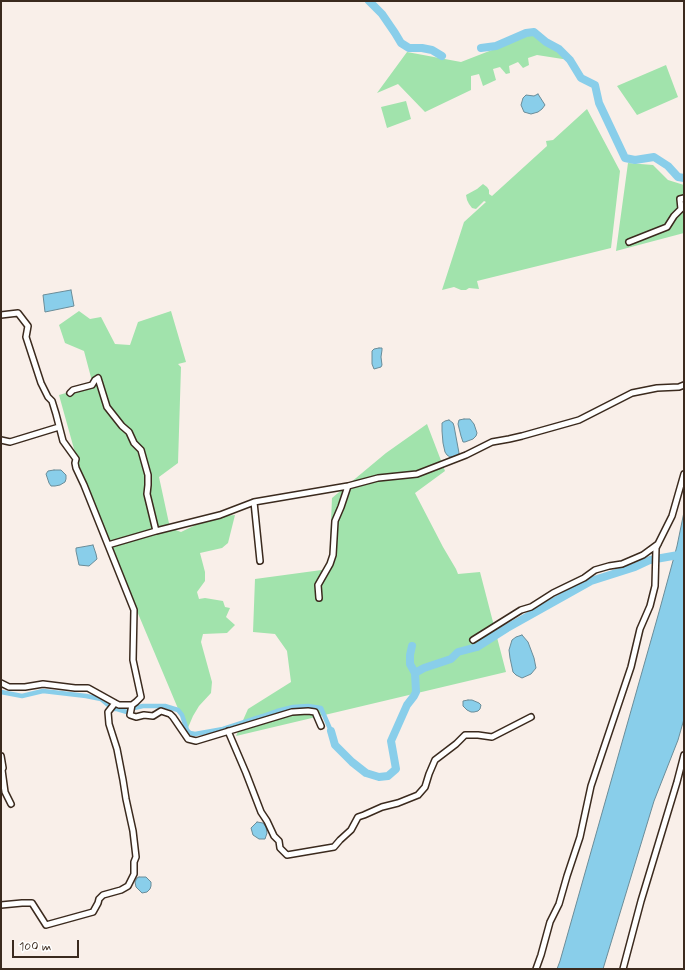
<!DOCTYPE html>
<html>
<head>
<meta charset="utf-8">
<style>
	body { margin:0 }
	#map { position:relative; width:685px; height:970px; overflow:hidden; background:#f9efe9; font-family:Mynerve,sans-serif }
	canvas { display:block }
	.frame { position:absolute; inset:0; border:2px solid #3b2a1e; pointer-events:none }
	.scale { position:absolute; left:12px; top:940px; width:67px; height:18px; box-sizing:border-box; border:2px solid #3b2a1e; border-top:0; padding-left:5px; font-size:12px; line-height:14px; white-space:nowrap; color:#3b2a1e; -webkit-text-stroke:3px #fff; paint-order:stroke }
</style>
</head>
<body>
<div id="map">
<canvas width="685" height="970"></canvas>
<div class="frame"></div>
<div class="scale">100 m</div>
</div>
<script>
const ctx = document.querySelector('canvas').getContext('2d');
ctx.lineJoin = 'round';
function paint(path, color) {
  ctx.fillStyle = color;
  ctx.fill(path, 'evenodd');
}
function toPath(rows) {
  const path = new Path2D();
  for (const r of rows) {
    path.moveTo(r[0], r[1]);
    for (let i = 2; i < r.length; i += 2) path.lineTo(r[i], r[i + 1]);
  }
  return path;
}
function stroke(path, color, width, dash) {
  ctx.strokeStyle = color;
  ctx.lineWidth = width;
  ctx.lineCap = dash ? 'butt' : 'round';
  ctx.setLineDash(dash || []);
  ctx.stroke(path);
}
paint(toPath([
	[533,34,569,60,537,55,528,58,529,65,523,68,518,62,509,66,510,73,506,74,500,67,493,69,496,80,483,86,479,74,471,76,471,90,425,112,398,84,377,93,407,52,461,62],
	[666,65,678,97,637,115,617,86],
	[406,101,411,119,387,128,381,107],
	[587,109,620,171,611,248,477,281,479,289,469,288,466,290,461,290,454,287,442,290,464,222,486,202,484,201,476,209,472,208,469,204,467,200,466,195,477,189,483,184,487,187,489,190,489,194,492,196,547,146,546,141,553,140],
	[628,163,653,165,668,180,684,185,684,233,616,251],
	[79,311,90,319,101,317,115,344,130,345,138,322,171,311,186,362,178,364,181,367,178,463,159,477,170,528,181,532,212,517,235,515,228,543,222,548,200,553,205,572,205,581,197,592,199,599,205,598,223,601,225,607,230,608,226,617,235,625,227,633,203,634,201,642,212,682,211,693,199,706,193,716,187,730,84,485,59,395,93,385,84,351,65,343,59,325],
	[427,424,445,471,415,493,443,547,456,569,458,574,480,572,506,672,236,736,248,709,291,682,287,651,275,634,253,632,255,579,329,569,332,498,386,453]
]), '#a1e3ac');
const water = toPath([
	[538,94,545,105,542,109,538,112,531,114,524,112,521,105,523,98,526,95,534,96,538,94],
	[71,290,74,306,45,312,43,295,71,290],
	[379,348,382,348,382,350,381,357,382,365,381,367,374,369,372,364,372,351,374,349,379,348],
	[464,419,470,419,474,424,477,433,476,436,473,439,465,442,463,442,461,436,458,424,459,420,464,419],
	[449,420,453,423,454,426,459,453,458,456,450,457,447,455,445,452,443,443,442,431,442,423,445,421,449,420],
	[54,470,61,470,66,475,66,479,65,482,60,485,55,486,51,486,49,483,46,474,48,471,54,470],
	[684,512,684,719,678,740,654,801,603,969,557,969,560,961,659,612,677,546,684,512],
	[93,545,96,554,97,559,89,566,79,565,76,551,76,548,93,545],
	[522,635,528,642,534,658,536,668,531,674,522,678,516,675,513,672,510,658,509,650,512,640,516,637,522,635],
	[468,700,472,700,479,703,481,705,480,709,478,711,474,712,471,712,467,710,463,706,463,701,468,700],
	[257,822,263,823,266,827,267,833,265,839,259,839,253,835,251,828,257,822],
	[139,877,146,877,151,882,151,886,150,889,147,892,142,893,136,887,135,882,137,878,139,877]
]);
paint(water, '#89ceea');
stroke(water, '#6a8c98', 1);
stroke(toPath([
	[1,692,22,696,43,691,86,696,101,699,113,709,117,709,127,712,134,708,143,706,165,706,178,710,182,715,187,730,190,733,195,734,223,729,263,716,277,711,293,707,308,706,321,708,331,731]
]), '#89ceea', 4.5);
stroke(toPath([
	[369,1,382,14,395,33,401,43,409,48,422,48,432,50,442,56],
	[481,48,496,46,526,33,534,32,546,42,559,49,570,60,581,78,595,85,599,103,625,158,635,160,654,157,668,166,678,177,684,178],
	[412,646,410,655,410,664,415,673],
	[331,731,335,745,352,762,366,773,379,777,388,776,396,769,391,741,407,705,414,696,416,692,415,673,424,668,451,659,458,652,477,647,507,628,591,581,635,567,650,560,684,554]
]), '#89ceea', 8);
const street = toPath([
	[629,242,667,227,674,216,681,209,680,199,684,198],
	[1,315,18,313,28,326,26,337,41,383,48,397,52,401,56,414,63,441,76,459,75,463,76,468,84,485,134,610,133,660,141,697,136,702,132,705,119,705,115,703,88,688,75,688,43,684,25,687,9,687,1,683],
	[70,393,73,390,92,385,95,380,98,378,107,407,122,426,129,432,134,443,141,450,148,475,148,485,147,494,156,531],
	[1,440,10,442,59,427],
	[254,502,260,561],
	[108,545,156,531,220,515,254,502,348,486,378,478,417,474,466,455,492,442,509,439,522,436,579,420,632,393,657,388,679,387,684,385],
	[319,598,318,585,330,564,333,555,335,521,341,507,348,486],
	[473,640,521,610,531,607,553,593,584,578,595,570,609,566,622,564,643,555,658,544],
	[132,705,130,715,136,717,144,715,153,716,161,711,170,714,173,717,188,739,196,741,292,712,308,711,315,712,321,726],
	[228,731,246,773,261,812,267,821,274,836,279,841,280,848,287,855,334,847,340,840,351,830,358,817,364,815,382,807,398,803,418,795,425,787,429,774,435,760,456,744,465,735,478,735,492,737,531,717],
	[1,756,3,768,2,770,5,792,11,804],
	[1,905,22,903,32,903,46,925,93,912,98,903,99,899,103,895,121,890,128,886,134,874,134,862,136,857,133,831,126,799,123,780,117,749,109,724,108,712,115,703],
	[536,969,541,955,550,922,559,904,567,876,580,837,591,786,631,667,640,629,650,606,655,586,656,548,672,516,684,474],
	[623,969,641,901,677,782,684,755]
]);
stroke(street, '#3b2a1e', 8);
stroke(street, '#fff', 5);
</script>
</body>
</html>
